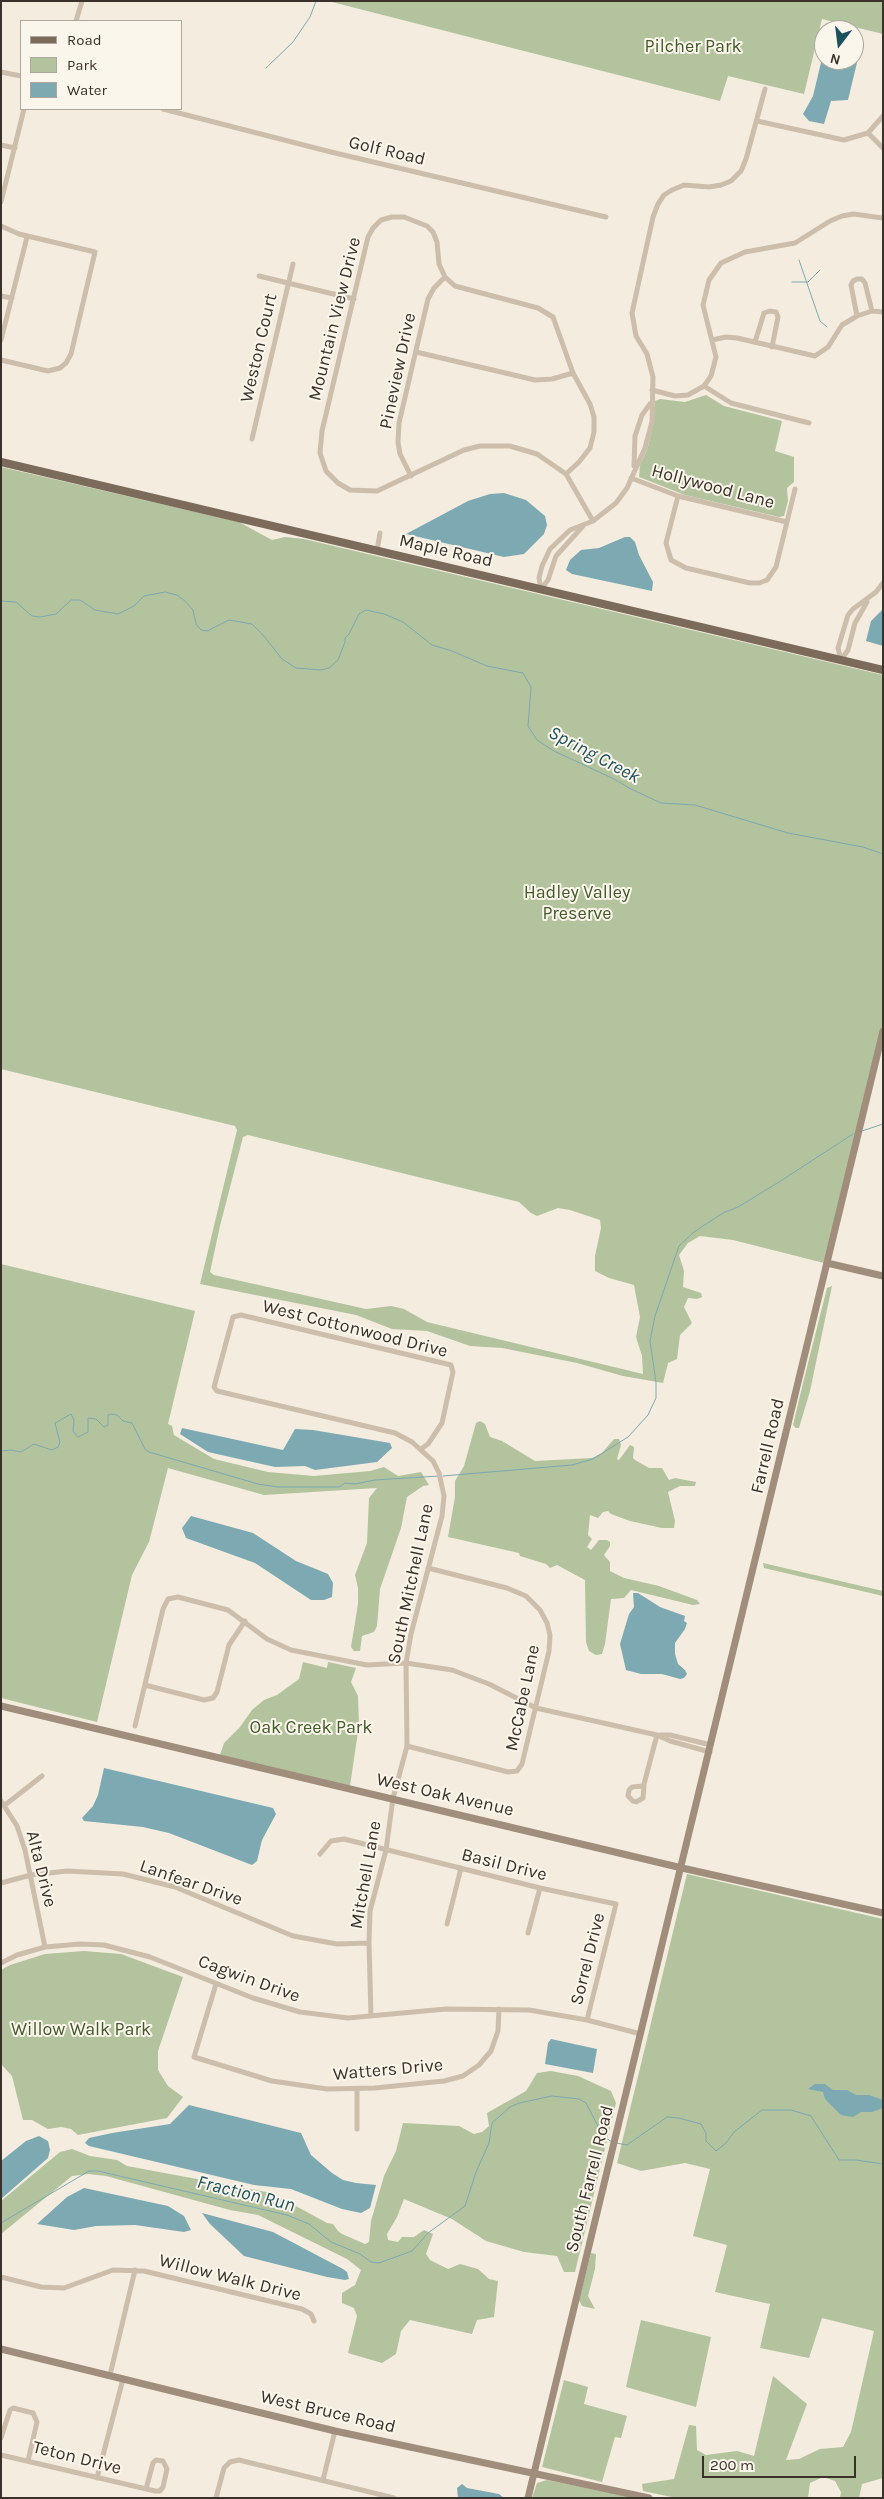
<!DOCTYPE html>
<html>
<head>
<meta charset="utf-8">
<style>
	body { margin:0 }
	#map { position:relative; width:884px; height:2499px; overflow:hidden; background:#f4ecdf; font-family:Karla,sans-serif }
	canvas { display:block }
	.frame { position:absolute; inset:0; border:2px solid #3a312a; pointer-events:none }
	.legend { position:absolute; left:20px; top:20px; width:162px; height:90px; box-sizing:border-box; background:#fbf6eb; border:1px solid #aea79e; margin:0; padding:6px 9px; list-style:none; font-size:15px; color:#3a312a }
	.legend li { display:flex; align-items:center; gap:10px; height:25px }
	.legend b { width:25px; border:1px solid #aea79e }
	.north { position:absolute; left:814px; top:20px; width:50px; height:50px; box-sizing:border-box; background:#fbf6eb; border:1px solid #aea79e; border-radius:50%; rotate:195deg; font-size:14px; font-weight:700; line-height:20px; text-align:center; color:#3a312a }
	.north::after { content:''; display:block; margin:auto; width:18px; height:22px; background:#1d505d; clip-path:polygon(50% 0,100% 100%,50% 72%,0 100%) }
	.scale { position:absolute; left:702px; top:2456px; width:154px; height:22px; box-sizing:border-box; border:2px solid #3a312a; border-top:0; padding-left:6px; font-size:15px; line-height:18px; white-space:nowrap; color:#3a312a; -webkit-text-stroke:4px #fbf6eb; paint-order:stroke }
</style>
</head>
<body>
<div id="map">
<canvas width="884" height="2499"></canvas>
<div class="frame"></div>
<ul class="legend">
<li><b style="height:6px;background:#7c6a5a"></b>Road</li>
<li><b style="height:14px;background:#b2c39e"></b>Park</li>
<li><b style="height:14px;background:#7ca9b2"></b>Water</li>
</ul>
<div class="north">N</div>
<div class="scale">200 m</div>
</div>
<script>
const ctx = document.querySelector('canvas').getContext('2d');
ctx.lineJoin = 'round';
function paint(path, color) {
  ctx.fillStyle = color;
  ctx.fill(path, 'evenodd');
}
function toPath(rows) {
  const path = new Path2D();
  for (const r of rows) {
    path.moveTo(r[0], r[1]);
    for (let i = 2; i < r.length; i += 2) path.lineTo(r[i], r[i + 1]);
  }
  return path;
}
function stroke(path, color, width, dash) {
  ctx.strokeStyle = color;
  ctx.lineWidth = width;
  ctx.lineCap = dash ? 'butt' : 'round';
  ctx.setLineDash(dash || []);
  ctx.stroke(path);
}
function write(font, color, halo, rows, align = 'center') {
  ctx.font = font + ' Karla,sans-serif';
  ctx.lineWidth = 4;
  ctx.setLineDash([]);
  ctx.textBaseline = 'middle';
  ctx.strokeStyle = halo;
  ctx.fillStyle = color;
  for (const [text, x, y, turn = 0] of rows) {
    ctx.save();
    ctx.translate(x, y);
    ctx.rotate((+turn || 0) * Math.PI / 180);
    ctx.textAlign = isNaN(turn) ? turn : align;
    if (halo) ctx.strokeText(text, 0, 0);
    ctx.fillText(text, 0, 0);
    ctx.restore();
  }
}
paint(toPath([
	[328,1,883,1,883,34,822,19,804,94,728,76,720,101],
	[706,395,724,406,782,421,775,451,794,457,794,482,787,488,788,501,784,516,779,517,685,495,639,477,640,465,647,450,652,431,655,401,660,399,685,402],
	[1,467,239,522,272,540,285,537,304,539,883,675,883,1022,824,1263,733,1240,700,1236,688,1243,679,1255,684,1271,683,1287,701,1293,702,1297,697,1299,688,1298,684,1307,692,1323,680,1335,677,1359,668,1363,663,1383,623,1376,577,1363,502,1348,470,1346,427,1331,392,1329,356,1315,200,1284,237,1130,235,1126,1,1069],
	[248,1135,519,1202,531,1213,537,1216,558,1208,570,1210,600,1220,601,1228,595,1256,595,1271,609,1278,634,1285,640,1317,636,1337,642,1356,643,1374,427,1322,404,1309,391,1306,366,1309,214,1275,210,1272,220,1226,243,1137],
	[1,1264,195,1311,168,1424,172,1426,174,1435,214,1459,268,1472,314,1476,370,1471,384,1467,398,1476,421,1472,429,1485,423,1486,407,1497,401,1528,380,1589,377,1626,374,1632,362,1636,360,1651,354,1651,351,1647,358,1604,358,1588,355,1575,367,1543,369,1498,377,1488,264,1495,168,1468,149,1542,132,1575,97,1722,1,1698],
	[832,1286,810,1391,799,1428,796,1428,793,1425,803,1383,827,1288],
	[480,1421,485,1424,490,1437,502,1441,535,1461,592,1458,602,1453,614,1439,619,1439,621,1445,617,1459,619,1460,630,1445,634,1447,633,1458,635,1460,649,1468,662,1468,669,1480,675,1478,696,1482,695,1486,680,1486,668,1492,675,1521,674,1528,662,1528,630,1521,611,1514,608,1511,603,1512,598,1518,590,1515,588,1535,592,1539,587,1547,591,1550,599,1540,607,1540,610,1542,610,1546,604,1555,610,1562,610,1571,624,1578,659,1586,697,1600,700,1604,693,1605,631,1590,624,1598,611,1599,605,1644,602,1654,596,1655,589,1651,586,1642,585,1580,557,1565,550,1568,546,1564,520,1556,519,1553,448,1537,455,1497,455,1481,464,1466,476,1423],
	[763,1563,883,1591,883,1596,764,1568],
	[303,1662,327,1668,328,1662,356,1668,351,1682,358,1696,359,1725,350,1786,220,1755,224,1743,240,1727,252,1710,264,1700,277,1695,299,1679],
	[687,1874,883,1919,883,2478,862,2484,859,2498,840,2498,841,2492,835,2481,823,2477,810,2483,808,2498,676,2498,643,2491,642,2484,674,2479,689,2425,696,2426,697,2450,706,2455,737,2451,754,2456,773,2376,807,2404,786,2460,799,2459,820,2449,843,2447,851,2432,874,2331,822,2318,809,2358,760,2348,770,2304,715,2292,727,2245,693,2236,710,2169,685,2163,641,2171,617,2163],
	[84,1951,121,1954,183,1977,158,2051,158,2070,168,2086,183,2097,167,2118,78,2135,71,2129,61,2127,48,2129,32,2120,23,2120,12,2076,1,2064,1,1970,10,1965,45,1954],
	[551,2071,578,2076,611,2091,616,2103,575,2272,564,2272,557,2256,524,2252,486,2241,452,2219,404,2199,397,2217,387,2234,388,2240,398,2242,402,2237,414,2237,424,2230,433,2234,426,2254,430,2260,448,2269,460,2264,478,2269,489,2279,498,2281,494,2317,477,2320,472,2334,410,2320,401,2331,396,2354,382,2363,348,2353,357,2316,354,2308,342,2303,342,2293,355,2285,361,2270,347,2259,258,2215,230,2210,106,2176,88,2174,72,2176,1,2234,1,2201,60,2152,72,2149,90,2156,117,2160,127,2166,272,2193,327,2223,333,2224,338,2231,342,2234,365,2244,369,2242,371,2221,384,2176,396,2151,403,2123,459,2126,474,2134,482,2132,489,2126,487,2113,526,2091,537,2073],
	[591,2253,596,2254,595,2269,588,2296,595,2309,582,2306,579,2300],
	[641,2320,711,2337,696,2407,626,2387],
	[564,2380,588,2387,584,2404,627,2416,621,2438,615,2437,602,2482,542,2467],
	[547,2480,637,2498,532,2498,537,2483]
]), '#b2c39e');
paint(toPath([
	[854,38,860,39,861,46,848,100,831,101,824,124,809,121,803,114,813,96,824,50,824,60,854,60],
	[504,493,526,500,545,516,547,525,544,534,524,554,504,557,406,534,468,501,490,494],
	[625,537,630,537,635,542,639,555,653,582,652,591,572,574,566,570,570,560,581,550,599,548],
	[883,609,883,646,866,641,871,621],
	[182,1428,283,1450,295,1429,313,1430,390,1443,392,1448,377,1462,315,1470,305,1466,275,1467,208,1452,180,1434],
	[191,1516,253,1533,296,1561,328,1574,333,1583,332,1597,324,1600,311,1600,255,1563,186,1538,182,1528],
	[633,1593,638,1593,660,1607,685,1616,684,1621,687,1623,685,1629,675,1643,675,1654,678,1664,685,1670,687,1674,684,1678,680,1679,662,1674,641,1674,626,1670,620,1644,629,1614,634,1607],
	[104,1768,273,1808,276,1814,262,1840,257,1861,252,1865,169,1833,143,1827,84,1821,82,1818,93,1806,98,1795],
	[551,2039,597,2049,593,2073,545,2064,548,2043],
	[815,2084,825,2084,833,2090,847,2090,856,2095,869,2095,883,2100,883,2108,872,2112,861,2112,853,2117,841,2115,825,2099,823,2092,808,2089],
	[189,2105,301,2133,311,2155,332,2173,343,2180,356,2183,376,2185,370,2208,361,2213,342,2209,291,2189,254,2185,89,2146,85,2143,89,2138,112,2133,170,2124],
	[39,2136,48,2141,50,2150,48,2158,1,2199,1,2161,26,2141],
	[84,2188,168,2206,184,2216,191,2230,184,2232,135,2225,96,2226,74,2230,37,2224,67,2197],
	[202,2213,273,2232,343,2269,347,2272,349,2279,345,2280,327,2277,244,2256,210,2224],
	[462,2484,467,2488,499,2494,504,2498,458,2498,457,2488]
]), '#7ca9b2');
stroke(toPath([
	[266,68,293,42,310,17,316,1],
	[799,260,820,321,827,327],
	[792,282,808,282,820,270],
	[1,601,16,602,32,616,40,617,56,614,71,600,80,600,95,610,118,614,134,606,144,596,165,592,177,595,185,601,193,610,196,624,201,630,207,631,229,620,252,624,263,635,282,659,296,668,321,670,329,668,338,660,345,642,345,638,349,634,359,614,366,610,384,614,403,622,432,645,452,651,487,666,523,673,531,687,528,726,537,740,554,751,614,779,631,789,661,803,695,805,788,833,863,847,883,854],
	[862,1131,883,1124],
	[1,1451,11,1450,21,1452,34,1444,52,1450,58,1447,60,1442,55,1423,71,1414,74,1420,73,1431,78,1437,88,1432,88,1418,96,1419,104,1427,108,1425,108,1415,111,1414,117,1415,123,1421,132,1423,145,1449,149,1452,258,1484,278,1487,339,1487,345,1483,355,1484,375,1480,439,1476],
	[443,1476,572,1465,593,1459,628,1437,648,1415,656,1398,656,1382,650,1341,655,1316,679,1246,694,1232,723,1213,738,1207,779,1182,853,1134],
	[616,2143,627,2145,667,2117,679,2118,701,2124,706,2133,706,2141,716,2151,726,2143,734,2132,762,2110,791,2110,811,2116,839,2160,856,2160,883,2164],
	[1,2223,89,2171,98,2171,287,2215,309,2224,331,2242,360,2254,371,2262,379,2263,412,2251,428,2233,465,2206,476,2172,489,2143,492,2123,510,2107,519,2103,552,2096,579,2099,586,2103,603,2136,612,2142]
]), '#7ca9b2', 1);
stroke(toPath([
	[76,21,82,1],
	[1,72,21,76],
	[163,109,331,152,606,217],
	[757,121,844,140,868,133,883,116],
	[868,133,883,148],
	[1,145,15,148],
	[1,202,24,109],
	[1,226,19,234,95,252,71,354,66,363,60,368,48,371,1,360],
	[259,276,354,299],
	[1,296,12,298],
	[857,316,851,285,853,281,857,279,862,279,865,283,872,311],
	[1,340,27,237],
	[712,340,726,337,737,338,815,356,828,347,842,325,857,316,872,311,883,312],
	[755,342,764,313,770,311,776,312,778,317,772,347],
	[416,352,535,380,552,379,573,373],
	[704,386,731,403,809,423],
	[652,390,675,396,688,395,704,386,711,376,716,357,703,305,709,280,721,263,745,252,795,243,830,221,842,216,853,214,883,218],
	[252,439,293,264],
	[634,466,635,436,642,415,650,404],
	[566,474,579,462,590,448,594,432,594,417,590,404,573,373,553,317,538,308,455,286,445,277,439,264,437,242,433,232,427,226,404,217,392,217,381,220,373,228,368,237,322,431,320,453,326,471,338,483,350,490,377,491,464,450,480,446,510,446,537,454,566,474,593,521],
	[411,476,400,454,398,442,399,423,428,299,434,288,445,277],
	[631,478,678,496,787,522],
	[678,496,666,543,671,560,686,568,750,583,759,583,767,580,776,567,795,489],
	[377,551,380,533],
	[541,589,539,578,542,566,550,549,570,530,593,521,616,503,627,488,645,448,652,422,653,377,647,354,636,336,632,313,653,217,658,204,664,195,672,190,684,185,709,187,721,185,731,181,741,171,746,159,765,89],
	[541,589,548,580,556,556,583,526],
	[841,660,838,648,848,615,853,609,876,592,883,583],
	[841,660,848,650,855,623,867,602],
	[145,1685,204,1700,213,1698,217,1692,229,1645,245,1621],
	[135,1726,163,1609,168,1599,178,1597,228,1610,267,1639,291,1650,367,1665,406,1663,452,1670,489,1684,536,1708,657,1735,670,1741,710,1752],
	[660,1735,670,1735,711,1745],
	[407,1746,508,1772,517,1771,522,1764,549,1651,550,1635,547,1623,540,1610,526,1596,507,1588,428,1568],
	[644,1786,632,1787,629,1790,628,1796,633,1801,636,1802,643,1798,644,1786,644,1784,657,1735],
	[1,1801,17,1826,25,1850,45,1947],
	[5,1805,42,1776],
	[320,1854,331,1841,344,1839,540,1888,616,1904,587,2020],
	[1,1883,31,1875,67,1871,123,1874,175,1887,293,1936,337,1944,369,1943],
	[447,1924,461,1868],
	[528,1933,540,1888],
	[1,1963,17,1955,45,1947,80,1944,104,1945,150,1957,253,1998,300,2012,348,2018,446,2009,529,2010,587,2020,641,2034],
	[216,1984,194,2057,272,2081,327,2089,375,2088,444,2081,463,2076,479,2065,491,2051,498,2031,499,2009],
	[371,2016,369,1943,370,1911,386,1850,393,1798,407,1746,406,1663,411,1634,442,1516,444,1496,439,1473,433,1461,412,1442,395,1433,217,1391,214,1387,233,1317,241,1315,451,1365,453,1372,442,1423,428,1444,421,1449],
	[357,2089,357,2129],
	[1,2277,41,2287,64,2288,113,2270,144,2271,302,2309,311,2314,314,2321],
	[110,2375,135,2270],
	[1,2438,10,2410,13,2408,33,2413,37,2422,28,2461],
	[1,2455,155,2491,160,2491,163,2487,167,2469,163,2461,156,2460,153,2463,146,2489],
	[97,2478,123,2379],
	[323,2480,335,2431],
	[216,2498,224,2468,230,2462,239,2460,394,2498]
]), '#ccbeaa', 5);
stroke(toPath([
	[827,1263,883,1276],
	[1,1706,682,1868,883,1913],
	[1,2349,335,2431,649,2498],
	[528,2498,883,1031]
]), '#a08d7b', 7);
stroke(toPath([
	[1,462,883,670]
]), '#7c6a5a', 8);
write('18px', '#43592c', '#fbf6eb', [
	["Pilcher Park",693,47],
	["Hadley Valley",577,893],
	["Preserve",577,914],
	["Oak Creek Park",311,1728],
	["Willow Walk Park",81,2030]
]);
write('18px', '#3a312a', '#fbf6eb', [
	["Golf Road",387,151,13],
	["Mountain View Drive",335,319,-76],
	["Weston Court",259,348,-77],
	["Pineview Drive",398,371,-78],
	["Hollywood Lane",713,487,15],
	["Maple Road",446,551,13],
	["West Cottonwood Drive",355,1329,14],
	["Farrell Road",768,1446,-77],
	["South Mitchell Lane",411,1584,-78],
	["McCabe Lane",523,1698,-78],
	["West Oak Avenue",445,1795,13],
	["Basil Drive",504,1865,14],
	["Alta Drive",41,1869,76],
	["Mitchell Lane",366,1875,-80],
	["Lanfear Drive",191,1883,19],
	["Sorrel Drive",588,1959,-76],
	["Cagwin Drive",249,1979,20],
	["Watters Drive",388,2070,-5],
	["South Farrell Road",590,2179,-76],
	["Willow Walk Drive",230,2278,14],
	["West Bruce Road",328,2412,13],
	["Teton Drive",77,2458,14]
]);
write('italic 19px', '#1d505d', '#fbf6eb', [
	["Spring Creek",594,755,28],
	["Fraction Run",246,2194,14]
]);
</script>
</body>
</html>
